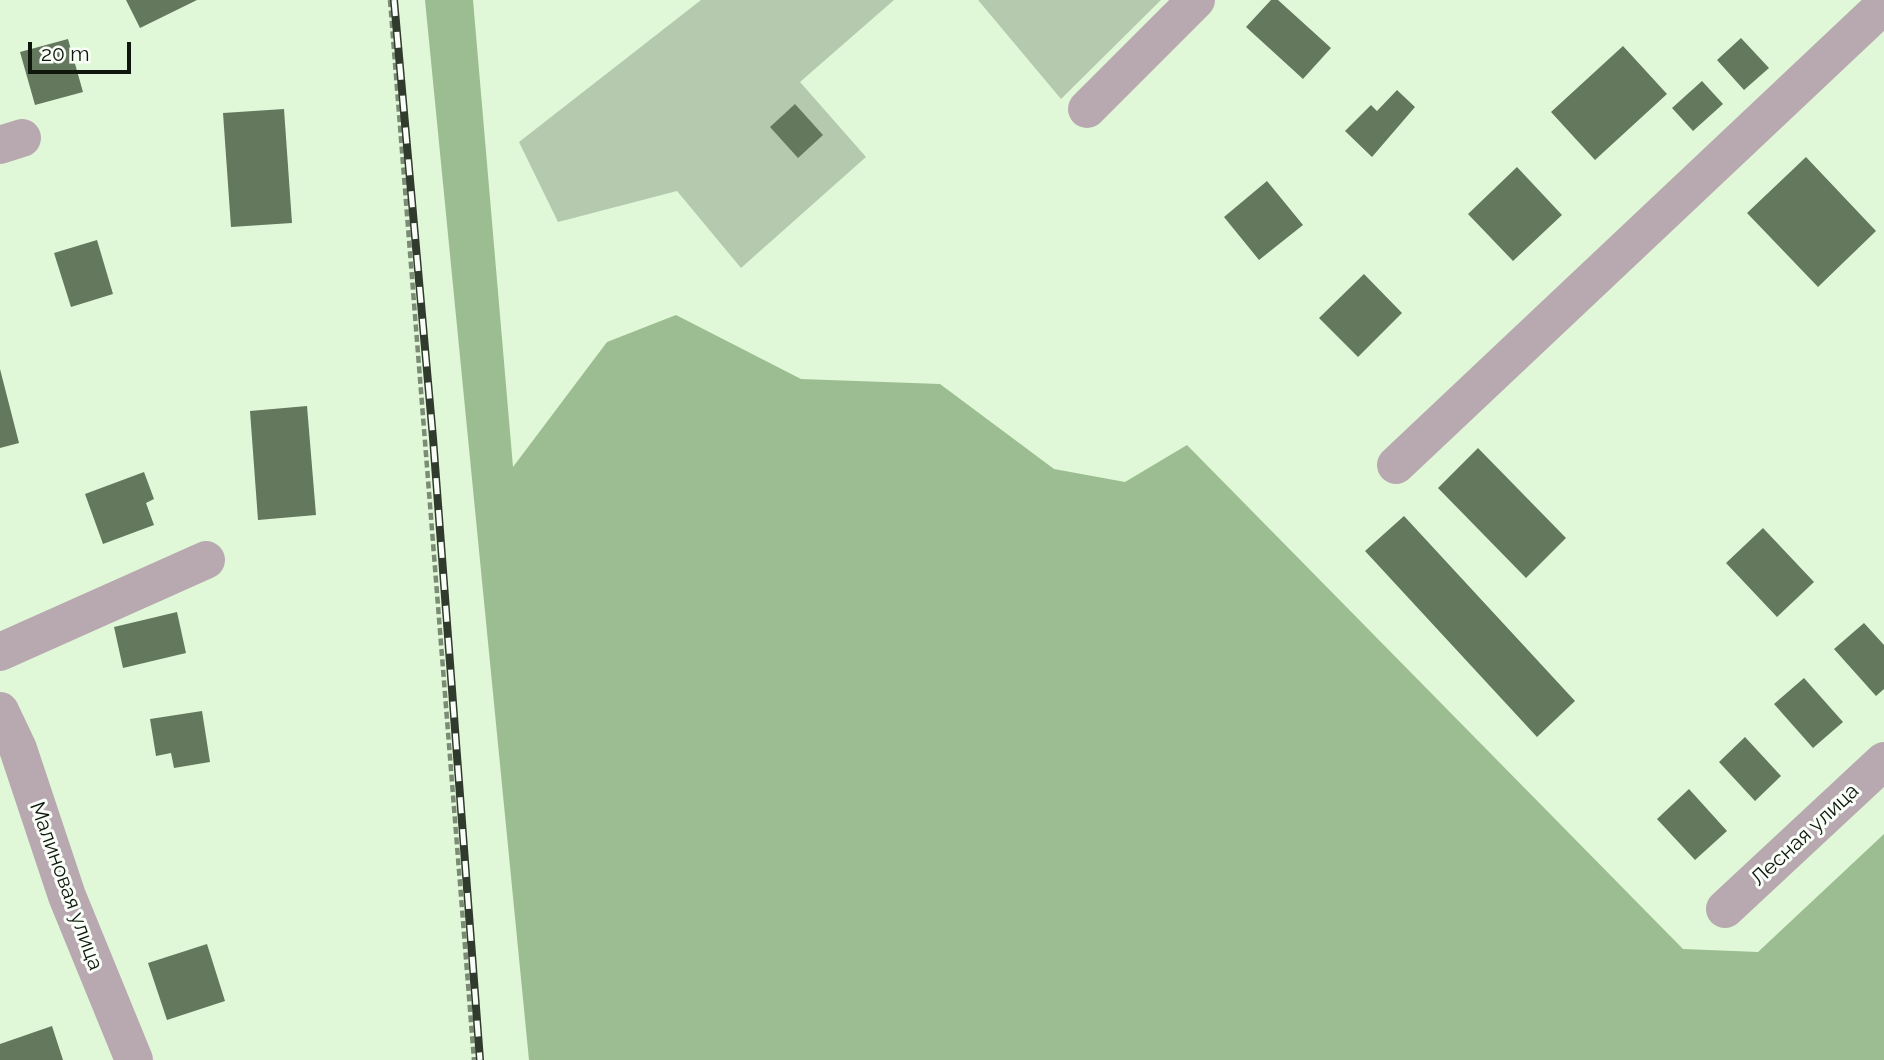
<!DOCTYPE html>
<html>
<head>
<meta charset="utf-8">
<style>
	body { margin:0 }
	#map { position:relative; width:1884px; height:1060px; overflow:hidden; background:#e0f8d8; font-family:Raleway,sans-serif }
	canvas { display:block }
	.scale { position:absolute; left:28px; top:42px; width:103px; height:32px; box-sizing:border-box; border:4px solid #0f170c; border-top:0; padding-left:9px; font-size:21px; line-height:24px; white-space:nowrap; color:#0f170c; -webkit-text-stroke:5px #f9fef8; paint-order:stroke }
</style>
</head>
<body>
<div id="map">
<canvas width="1884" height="1060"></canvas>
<div class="scale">20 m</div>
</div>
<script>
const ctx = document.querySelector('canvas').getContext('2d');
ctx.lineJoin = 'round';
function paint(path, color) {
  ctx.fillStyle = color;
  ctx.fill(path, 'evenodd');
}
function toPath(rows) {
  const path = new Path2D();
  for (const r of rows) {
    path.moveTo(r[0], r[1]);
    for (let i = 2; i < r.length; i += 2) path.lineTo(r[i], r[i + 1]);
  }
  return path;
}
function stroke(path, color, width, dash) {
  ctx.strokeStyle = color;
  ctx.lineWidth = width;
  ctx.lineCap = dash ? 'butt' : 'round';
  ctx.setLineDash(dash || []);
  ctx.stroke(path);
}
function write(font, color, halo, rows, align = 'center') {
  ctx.font = font + ' Raleway,sans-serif';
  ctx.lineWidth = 6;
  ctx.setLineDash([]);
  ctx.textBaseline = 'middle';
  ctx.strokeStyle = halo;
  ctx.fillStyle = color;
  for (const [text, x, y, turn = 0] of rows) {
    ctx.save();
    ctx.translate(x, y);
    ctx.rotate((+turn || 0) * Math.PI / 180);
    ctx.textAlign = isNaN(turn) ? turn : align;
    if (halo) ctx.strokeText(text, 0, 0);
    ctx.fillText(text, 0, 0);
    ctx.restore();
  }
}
paint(toPath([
	[701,0,894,0,800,82,866,157,741,268,677,191,558,222,519,142],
	[978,0,1161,0,1061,99]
]), '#b5c9ae');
paint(toPath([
	[425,0,473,0,513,467,607,342,676,315,801,379,940,384,1054,469,1125,482,1187,445,1683,949,1758,952,1884,834,1884,1060,529,1060]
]), '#9cbd91');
paint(toPath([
	[126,0,197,0,140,28],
	[1271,0,1278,0,1331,48,1303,79,1246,27],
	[1741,38,1769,68,1744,90,1717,60],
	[68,39,83,92,35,105,20,52],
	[1623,46,1667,94,1595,160,1551,112],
	[1702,81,1723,104,1693,131,1672,108],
	[1397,90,1415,107,1372,157,1345,131,1371,105,1377,111],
	[795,104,823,135,798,158,770,127],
	[284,109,292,223,231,227,223,113],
	[1806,157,1876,231,1818,287,1747,213],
	[1517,167,1562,215,1513,261,1468,214],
	[1267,181,1303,225,1259,260,1224,217],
	[97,240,113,294,71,307,54,253],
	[1364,274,1402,313,1358,357,1319,318],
	[0,369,19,443,0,448],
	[307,406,316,515,258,520,250,411],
	[1478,448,1566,538,1526,578,1438,488],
	[144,472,154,499,146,503,154,525,103,544,85,494],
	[1404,516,1575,701,1537,737,1365,551],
	[1763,528,1814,582,1777,617,1726,563],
	[177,612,186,653,123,668,114,627],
	[1864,623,1884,645,1884,689,1876,696,1834,649],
	[1804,678,1843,722,1813,748,1774,704],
	[202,711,210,762,174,768,171,753,156,756,150,719],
	[1745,737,1781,776,1755,801,1719,762],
	[1689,789,1727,831,1695,860,1657,819],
	[207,944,225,1001,167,1020,148,963],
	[52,1026,63,1060,0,1060,0,1044]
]), '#63785d');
stroke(toPath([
	[390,0,474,1060]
]), '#7b8b75', 4.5, [7, 3.5]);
stroke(toPath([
	[1087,109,1196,0],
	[0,145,22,138],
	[1396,465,1884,5],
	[0,652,206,560],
	[0,711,18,749,67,896,134,1060],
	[1725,909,1884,761]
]), '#b8a8b0', 38);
const rail = toPath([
	[394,0,433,438,480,1060]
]);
stroke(rail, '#313b2d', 8);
stroke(rail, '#f9fef8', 5, [16]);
write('21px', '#0f170c', '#f9fef8', [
	["Лесная улица",1805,835,-43],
	["Малиновая улица",66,886,70]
]);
</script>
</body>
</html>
